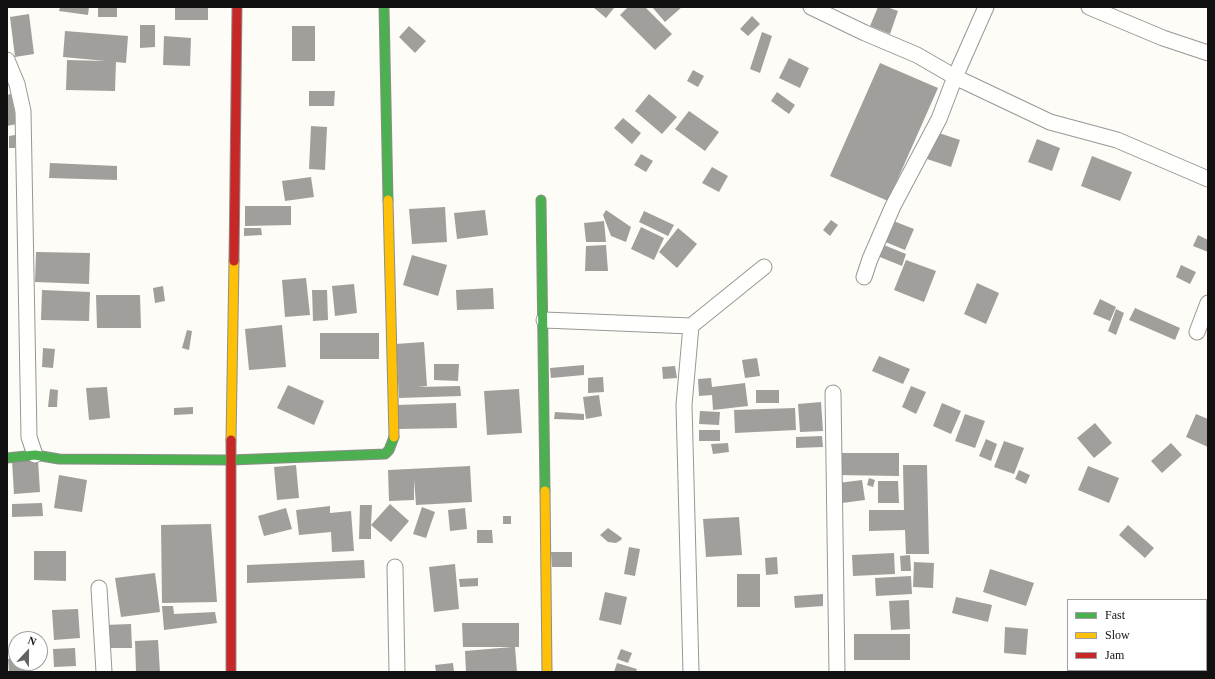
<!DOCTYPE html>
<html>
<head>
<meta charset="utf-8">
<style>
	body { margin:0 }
	#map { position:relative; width:1215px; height:679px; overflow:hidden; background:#fdfcf7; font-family:"Times New Roman",serif }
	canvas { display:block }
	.frame { position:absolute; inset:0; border:8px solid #111; pointer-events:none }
	.legend { position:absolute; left:1067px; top:599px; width:140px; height:72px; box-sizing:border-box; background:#fff; border:1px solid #a0a0a0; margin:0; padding:5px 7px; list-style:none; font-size:12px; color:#111 }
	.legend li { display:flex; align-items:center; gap:8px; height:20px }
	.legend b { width:20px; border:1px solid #a0a0a0 }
	.north { position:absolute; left:8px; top:631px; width:40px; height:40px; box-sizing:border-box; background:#fff; border:1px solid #a0a0a0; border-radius:50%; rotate:22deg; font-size:11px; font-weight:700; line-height:16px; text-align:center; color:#111 }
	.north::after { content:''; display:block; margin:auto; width:14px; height:18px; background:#646362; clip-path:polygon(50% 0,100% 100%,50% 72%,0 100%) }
</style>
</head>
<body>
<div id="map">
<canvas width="1215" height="679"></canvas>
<div class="frame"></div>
<ul class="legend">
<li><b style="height:5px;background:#4caf50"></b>Fast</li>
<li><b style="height:5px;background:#ffc107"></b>Slow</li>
<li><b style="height:5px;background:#c62828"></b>Jam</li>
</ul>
<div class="north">N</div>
</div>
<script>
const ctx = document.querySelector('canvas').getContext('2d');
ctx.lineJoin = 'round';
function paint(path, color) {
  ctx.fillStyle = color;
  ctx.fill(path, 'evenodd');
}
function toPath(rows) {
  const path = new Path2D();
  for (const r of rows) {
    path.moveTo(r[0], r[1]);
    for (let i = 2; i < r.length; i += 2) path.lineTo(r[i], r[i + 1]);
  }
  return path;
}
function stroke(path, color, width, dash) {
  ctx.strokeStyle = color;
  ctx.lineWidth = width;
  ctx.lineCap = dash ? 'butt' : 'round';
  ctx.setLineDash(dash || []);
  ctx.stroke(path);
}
paint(toPath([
	[60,7,89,7,88,15,59,11],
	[98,7,117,7,117,17,98,17],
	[175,7,208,7,208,20,175,20],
	[593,7,612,7,614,8,606,18],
	[628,7,645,7,672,34,655,50,620,15],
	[652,7,682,7,665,22],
	[878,7,887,7,898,11,890,34,870,26],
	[29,14,34,54,15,57,10,17],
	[752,16,760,24,748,36,740,29],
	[140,25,155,25,155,47,140,48],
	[292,26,315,26,315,61,292,61],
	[409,26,426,41,415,53,399,37],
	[65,31,128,36,126,63,116,62,115,91,66,90,67,60,106,61,63,57],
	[762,32,772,36,760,73,750,69],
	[164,36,191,38,190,66,163,65],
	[789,58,809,68,800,88,779,78],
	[880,63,938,88,888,201,830,176],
	[693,70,704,76,698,87,687,81],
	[309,91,335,91,334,106,309,106],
	[777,92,795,105,789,114,771,101],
	[11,94,17,124,7,126,7,95],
	[649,94,677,117,662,134,635,111],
	[689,111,719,132,705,151,675,129],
	[623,118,641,133,632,144,614,128],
	[311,126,327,127,325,170,309,169],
	[936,132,960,140,951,167,927,159],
	[15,135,15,148,9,148,9,136],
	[1037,139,1060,148,1052,171,1028,162],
	[641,154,653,161,646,172,634,165],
	[1092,156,1132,172,1120,201,1081,186],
	[50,163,117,166,117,180,49,178],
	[712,167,728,176,719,192,702,183],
	[311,177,314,197,285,201,282,181],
	[245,206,291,206,291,225,245,226],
	[445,207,447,242,412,244,409,209],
	[485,210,488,235,457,239,454,213],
	[606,210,631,227,626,242,611,236,603,215],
	[644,211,674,225,668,236,639,222],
	[831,220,838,225,830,236,823,230],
	[891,220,914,229,905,250,883,241],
	[604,221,606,242,586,242,584,223],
	[641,227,664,238,654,260,631,249],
	[244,228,261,228,262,235,244,236],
	[678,228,697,244,677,268,659,252],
	[1198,235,1208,240,1208,252,1193,246],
	[879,243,906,254,902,266,875,255],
	[606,245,608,271,585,271,586,246],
	[36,252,90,253,89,284,35,282],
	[412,255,447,265,438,296,403,285],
	[906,260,936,271,924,302,894,290],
	[1181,265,1196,272,1190,284,1176,277],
	[306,278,310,315,285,317,282,280],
	[977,283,999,293,986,324,964,314],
	[354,284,357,313,335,316,332,286],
	[163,286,165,301,155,303,153,288],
	[493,288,494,309,457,310,456,290],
	[42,290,90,292,89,321,41,320],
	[312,290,327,290,328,320,313,321],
	[96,295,140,295,141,328,97,328],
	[1100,299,1116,307,1110,321,1093,314],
	[1135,308,1180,328,1175,340,1129,320],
	[1116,309,1124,313,1116,335,1108,331],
	[282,325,286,367,249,370,245,329],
	[187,330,192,331,189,350,182,348],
	[320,333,379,333,379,359,320,359],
	[424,342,427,386,417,387,460,386,461,396,399,398,396,344],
	[43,348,55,349,53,368,42,367],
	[879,356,910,369,903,384,872,371],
	[757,358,760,376,745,378,742,360],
	[434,364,459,364,458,381,434,380],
	[584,365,584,375,551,378,550,368],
	[675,366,677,378,663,379,662,367],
	[603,377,604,392,588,393,588,378],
	[711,378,712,387,745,383,748,406,713,410,712,395,699,396,698,379],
	[288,385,324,401,314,425,277,408],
	[911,386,926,392,916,414,902,407],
	[107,387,110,418,89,420,86,388],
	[50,389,58,390,57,407,48,407],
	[519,389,522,433,487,435,484,391],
	[756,390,779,390,779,403,756,403],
	[599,395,602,416,586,419,583,397],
	[821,402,823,431,800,432,798,404],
	[456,403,457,428,398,429,397,405],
	[942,403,961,411,951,434,933,426],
	[193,407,193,414,174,415,174,408],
	[795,408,796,430,735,433,734,410],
	[700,411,720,412,719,425,699,424],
	[555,412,584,414,584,420,554,419],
	[965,414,985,421,975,448,955,441],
	[1196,414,1208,419,1208,447,1186,437],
	[1095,423,1112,443,1094,458,1077,438],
	[699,430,720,430,720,441,699,441],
	[822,436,823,447,796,448,796,437],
	[986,439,997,444,991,461,979,456],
	[1004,441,1024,448,1014,474,994,467],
	[728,443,729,452,713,454,711,444],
	[1171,443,1182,455,1162,473,1151,461],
	[837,453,899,453,899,476,837,475],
	[38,460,40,492,14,494,12,461],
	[296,465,299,498,277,500,274,467],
	[903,465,927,465,929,554,906,554,905,530,869,531,869,510,904,510],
	[470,466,472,502,416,505,414,479,414,500,389,501,388,470],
	[1088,466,1119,478,1109,503,1078,490],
	[1019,470,1030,475,1026,484,1015,479],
	[59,475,87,480,82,512,54,508],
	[869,478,875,480,873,487,867,485],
	[862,480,865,500,842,503,838,483],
	[878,481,898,481,899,503,878,503],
	[42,503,43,516,12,517,12,504],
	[390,504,409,521,391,542,371,525,371,539,359,539,360,505,372,505,371,525],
	[330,506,330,513,351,511,354,551,332,552,331,532,299,535,296,510],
	[422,507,435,512,426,538,413,534],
	[286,508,292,529,264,536,258,516],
	[465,508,467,529,450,531,448,510],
	[503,516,511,516,511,524,503,524],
	[739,517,742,555,706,557,703,519],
	[211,524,217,602,162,603,161,525],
	[1128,525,1154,548,1145,558,1119,535],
	[608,528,622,538,621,540,616,543,608,542,600,535],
	[477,530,492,530,493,543,477,543],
	[629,547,640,549,635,576,624,574],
	[34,551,66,551,66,581,34,580],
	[551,552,572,552,572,567,552,567],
	[894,553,895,574,853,576,852,555],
	[910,555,911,571,901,571,900,556],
	[777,557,778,574,766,575,765,558],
	[364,560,365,578,247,583,247,565],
	[914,562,934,563,933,588,913,587],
	[455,564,459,609,434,612,429,567],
	[990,569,1034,583,1026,606,983,592],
	[155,573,160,612,121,617,115,578],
	[737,574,760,574,760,607,737,607],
	[911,576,912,594,876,596,875,578],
	[478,578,478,586,460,587,459,579],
	[605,592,627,597,621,625,599,620],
	[823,594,823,606,795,608,794,596],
	[956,597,992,605,988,622,952,613],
	[909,600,910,629,891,630,889,601],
	[162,606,173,606,174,614,215,612,217,623,164,630],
	[78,609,80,638,54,640,52,610],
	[462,623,519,623,519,647,515,647,517,672,466,672,465,651,512,647,463,647],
	[131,624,132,648,105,648,104,625],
	[1005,627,1028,629,1026,655,1004,653],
	[854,634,910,634,910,660,854,660],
	[158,640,160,672,136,672,135,641],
	[75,648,76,666,54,667,53,649],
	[621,649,632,653,628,663,617,659],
	[16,658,16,663,29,663,30,672,9,672,8,659],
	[453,663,454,672,436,672,435,665],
	[617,663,637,669,636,672,614,672]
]), '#a19f9c');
const street = toPath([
	[811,7,865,33,917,55,955,77,1050,122,1117,140,1208,179],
	[1089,7,1163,38,1208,53],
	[7,60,17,84,23,111,29,437,35,455],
	[864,277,870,259,893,206,939,119,955,77,986,7],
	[544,320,691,326],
	[1197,332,1208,303],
	[833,393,837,672],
	[395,567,397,672],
	[99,588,104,672],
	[691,672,684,405,691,326,764,267]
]);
const fast = toPath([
	[384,7,388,200],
	[541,200,545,491],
	[7,458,35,455,59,459,231,460,385,454,389,450,394,437]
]);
const slow = toPath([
	[388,200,394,437],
	[231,440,234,261],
	[545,491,547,672]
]);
const jam = toPath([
	[234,261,237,7],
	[231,672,231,440]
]);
stroke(street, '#979795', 17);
stroke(fast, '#8e8d8b', 11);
stroke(slow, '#8e8d8b', 11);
stroke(jam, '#8e8d8b', 11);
stroke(street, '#fffffe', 15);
stroke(fast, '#4caf50', 9);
stroke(slow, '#ffc107', 9);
stroke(jam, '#c62828', 9);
</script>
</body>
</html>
